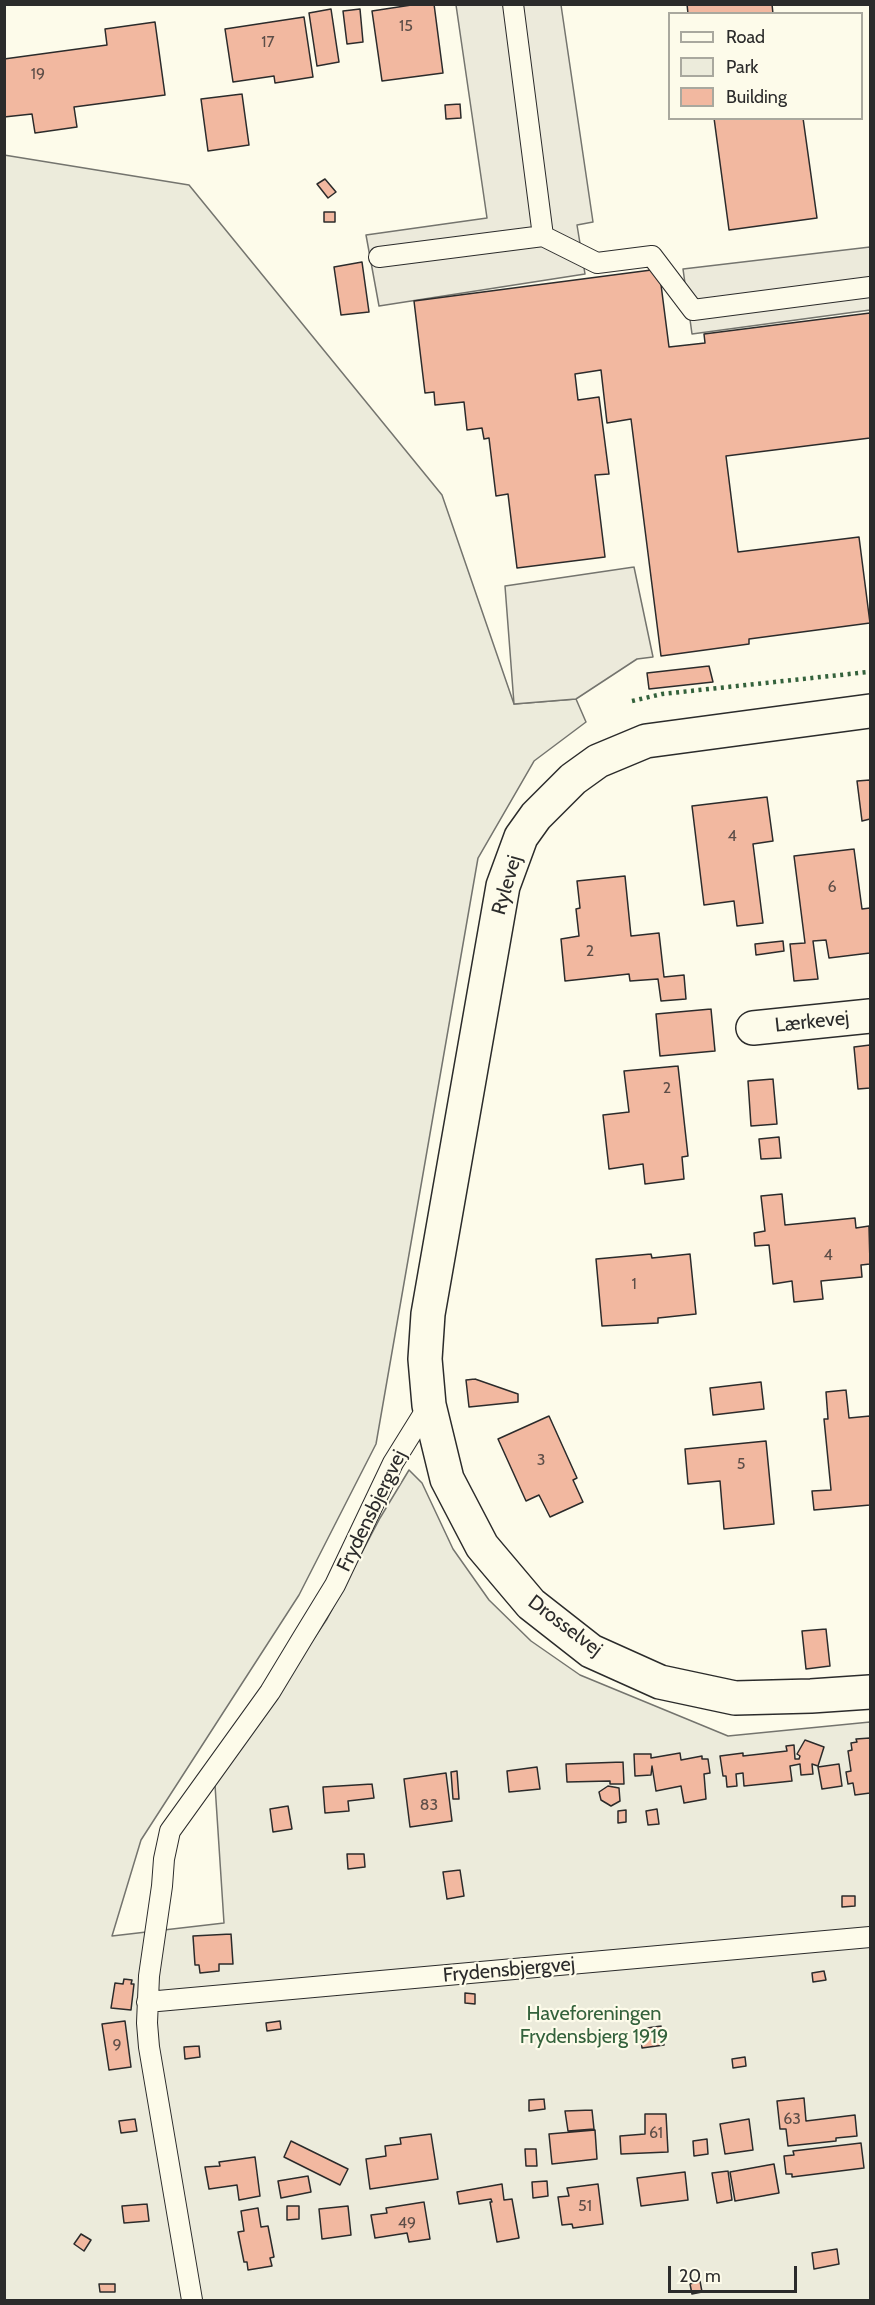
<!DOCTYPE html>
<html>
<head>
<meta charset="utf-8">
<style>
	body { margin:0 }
	#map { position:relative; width:875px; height:2305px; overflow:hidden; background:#fdfbea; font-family:Cabin,sans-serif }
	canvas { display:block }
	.frame { position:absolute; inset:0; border:6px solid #2b2b2b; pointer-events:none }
	.legend { position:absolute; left:668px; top:12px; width:195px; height:108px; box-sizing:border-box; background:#fdfbea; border:2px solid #a9a89e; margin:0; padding:8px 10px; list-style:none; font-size:18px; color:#2b2b2b }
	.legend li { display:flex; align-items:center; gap:12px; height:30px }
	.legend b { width:30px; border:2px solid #a9a89e }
	.scale { position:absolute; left:668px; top:2266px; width:129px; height:27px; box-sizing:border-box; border:3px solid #2b2b2b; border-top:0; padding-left:8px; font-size:18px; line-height:21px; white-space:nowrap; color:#2b2b2b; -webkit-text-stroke:4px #fdfbea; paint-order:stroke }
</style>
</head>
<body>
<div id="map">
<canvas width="875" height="2305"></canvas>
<div class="frame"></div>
<ul class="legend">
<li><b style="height:8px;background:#fdfbea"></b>Road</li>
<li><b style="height:16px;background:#ecebdb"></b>Park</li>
<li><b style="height:16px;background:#f2b8a0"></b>Building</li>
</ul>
<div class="scale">20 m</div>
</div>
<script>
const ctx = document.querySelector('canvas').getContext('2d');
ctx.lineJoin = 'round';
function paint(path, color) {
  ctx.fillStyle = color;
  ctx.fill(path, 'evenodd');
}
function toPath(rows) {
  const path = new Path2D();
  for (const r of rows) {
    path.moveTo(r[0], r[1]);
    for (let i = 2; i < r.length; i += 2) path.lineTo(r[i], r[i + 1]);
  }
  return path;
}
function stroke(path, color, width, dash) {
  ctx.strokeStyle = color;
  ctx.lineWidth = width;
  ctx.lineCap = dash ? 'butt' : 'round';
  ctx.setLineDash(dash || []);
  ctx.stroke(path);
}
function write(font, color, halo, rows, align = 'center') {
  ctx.font = font + ' Cabin,sans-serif';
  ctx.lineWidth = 4.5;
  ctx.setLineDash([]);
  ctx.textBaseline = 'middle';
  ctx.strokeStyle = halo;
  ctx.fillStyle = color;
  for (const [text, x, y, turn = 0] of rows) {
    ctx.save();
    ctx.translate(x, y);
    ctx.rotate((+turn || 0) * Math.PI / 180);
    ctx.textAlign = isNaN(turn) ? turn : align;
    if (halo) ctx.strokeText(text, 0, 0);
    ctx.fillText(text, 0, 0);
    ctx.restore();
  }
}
const green = toPath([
	[4,155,189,185,442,495,514,704,576,699,586,722,534,761,478,858,376,1444,299,1595,141,1840,112,1936,224,1923,215,1785,327,1619,380,1518,409,1470,422,1483,453,1549,489,1600,531,1641,580,1675,728,1736,870,1722,870,2300,5,2300,4,155]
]);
paint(green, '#ecebdb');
stroke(green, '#74746e', 1.5);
const parking = toPath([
	[456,5,561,5,593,222,577,225,585,274,379,306,366,235,487,218,456,5],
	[870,247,870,310,692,334,683,269,870,247],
	[634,567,653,657,637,659,576,699,514,704,505,586,634,567]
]);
paint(parking, '#eceadb');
stroke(parking, '#74746e', 1.5);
const building = toPath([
	[418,4,434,4,443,73,382,81,372,11,418,4],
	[687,4,772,4,773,14,688,14,687,4],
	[331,9,339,62,317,66,309,13,331,9],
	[360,9,363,42,347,44,343,11,360,9],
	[304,17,313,77,275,83,274,76,233,82,225,29,304,17],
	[155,22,165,95,74,107,77,127,35,133,32,114,4,117,4,59,107,45,105,29,155,22],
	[242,94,249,145,208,151,201,99,242,94],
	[460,104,461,118,446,119,445,105,460,104],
	[714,118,803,118,817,218,729,230,714,118],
	[325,179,336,192,328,198,317,184,325,179],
	[324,212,335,212,335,222,324,222,324,212],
	[362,262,369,312,341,315,334,267,362,262],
	[659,269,669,347,705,343,704,334,870,313,870,438,726,456,738,552,859,537,870,623,749,639,749,644,661,656,631,419,607,423,601,370,575,374,578,400,599,397,609,474,595,475,605,557,517,568,508,494,496,496,489,438,484,439,482,428,467,430,464,402,435,405,434,392,425,393,414,301,659,269],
	[709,666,713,682,649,689,647,673,709,666],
	[870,780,870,819,862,821,857,781,870,780],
	[767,797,773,841,753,844,763,923,737,926,734,901,704,905,692,806,767,797],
	[854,849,862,909,870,908,870,953,829,958,826,940,813,941,818,979,794,981,790,944,805,943,794,856,854,849],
	[625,876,631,936,659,933,664,977,684,975,686,999,661,1001,658,979,630,981,629,974,565,981,561,939,579,936,576,909,580,908,577,881,625,876],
	[783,941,784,951,756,955,755,944,783,941],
	[711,1009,715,1051,660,1056,656,1014,711,1009],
	[870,1045,870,1088,858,1089,854,1047,870,1045],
	[678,1066,688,1156,682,1157,684,1179,645,1184,643,1164,609,1169,603,1115,629,1112,624,1071,678,1066],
	[773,1079,777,1124,751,1126,748,1081,773,1079],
	[779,1137,781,1158,761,1159,759,1139,779,1137],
	[782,1194,785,1225,855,1218,856,1228,869,1226,870,1264,861,1265,862,1277,821,1281,823,1299,794,1302,792,1281,773,1284,769,1245,755,1246,754,1233,765,1231,761,1196,782,1194],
	[651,1254,652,1258,690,1254,696,1314,658,1318,658,1323,602,1326,596,1259,651,1254],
	[475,1379,518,1394,518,1402,469,1407,466,1380,475,1379],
	[761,1382,764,1409,713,1415,710,1388,761,1382],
	[846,1390,849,1418,870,1416,870,1505,814,1510,812,1491,831,1490,824,1419,828,1419,826,1392,846,1390],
	[549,1416,577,1478,573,1480,583,1502,550,1517,539,1495,526,1501,498,1439,549,1416],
	[766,1441,774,1524,724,1529,720,1481,688,1484,685,1449,766,1441],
	[826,1629,830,1666,806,1669,802,1631,826,1629],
	[870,1738,870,1793,855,1795,853,1783,848,1784,846,1772,851,1771,848,1751,852,1750,851,1743,857,1742,856,1739,870,1738],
	[805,1740,824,1747,818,1766,812,1764,813,1774,801,1775,800,1764,790,1766,792,1781,744,1786,743,1773,736,1774,737,1786,727,1787,726,1776,723,1776,720,1756,743,1753,743,1756,787,1751,786,1746,794,1745,795,1759,799,1759,800,1756,797,1754,805,1740],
	[680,1753,681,1760,702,1756,702,1759,708,1759,710,1773,704,1774,706,1799,684,1803,681,1786,656,1791,652,1766,651,1775,635,1776,634,1754,651,1754,651,1758,680,1753],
	[623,1762,624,1784,610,1784,610,1781,567,1782,566,1764,623,1762],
	[839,1764,842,1786,822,1789,818,1767,839,1764],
	[537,1767,540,1789,509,1792,507,1771,537,1767],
	[457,1771,459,1799,453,1799,451,1772,457,1771],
	[446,1773,452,1821,410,1827,404,1779,446,1773],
	[372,1784,374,1798,348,1801,349,1811,325,1813,323,1787,372,1784],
	[608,1786,619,1788,620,1801,611,1806,601,1800,599,1792,608,1786],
	[288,1806,292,1829,273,1832,270,1809,288,1806],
	[657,1809,659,1824,648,1825,646,1811,657,1809],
	[626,1810,626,1822,618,1823,618,1811,626,1810],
	[347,1854,364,1854,365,1867,348,1869,347,1854],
	[460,1870,464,1896,447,1899,443,1872,460,1870],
	[842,1896,855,1896,855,1906,842,1907,842,1896],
	[231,1934,233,1964,219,1964,219,1971,200,1973,199,1965,195,1965,193,1936,231,1934],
	[824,1971,826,1980,813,1982,812,1973,824,1971],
	[124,1979,132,1980,131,1984,134,1984,131,2010,111,2008,115,1983,123,1984,124,1979],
	[465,1993,475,1994,475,2004,465,2003,465,1993],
	[125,2021,131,2067,109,2070,102,2024,125,2021],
	[280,2021,281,2029,267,2031,266,2023,280,2021],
	[661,2026,664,2045,642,2048,640,2029,661,2026],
	[199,2046,200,2057,185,2059,184,2047,199,2046],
	[745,2057,746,2066,733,2068,732,2059,745,2057],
	[804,2098,806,2121,855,2115,857,2136,836,2138,836,2141,788,2146,786,2129,780,2129,777,2101,804,2098],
	[544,2099,545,2109,529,2111,529,2100,544,2099],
	[592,2110,594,2129,568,2131,565,2111,592,2110],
	[645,2114,666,2114,668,2152,621,2154,620,2136,645,2134,645,2114],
	[135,2119,137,2131,121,2133,119,2121,135,2119],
	[749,2119,753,2150,725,2154,720,2124,749,2119],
	[595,2130,597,2159,552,2164,549,2134,595,2130],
	[431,2134,438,2179,370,2189,366,2159,386,2156,385,2146,401,2144,400,2138,431,2134],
	[707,2139,708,2154,694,2156,693,2141,707,2139],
	[291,2141,348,2169,340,2185,284,2157,291,2141],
	[861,2143,864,2168,792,2177,792,2174,786,2174,784,2156,794,2155,793,2151,861,2143],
	[525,2149,536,2149,537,2166,526,2166,525,2149],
	[255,2157,260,2196,239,2200,237,2185,209,2189,205,2167,220,2166,219,2162,255,2157],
	[774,2164,779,2193,735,2201,730,2172,774,2164],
	[728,2171,732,2200,717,2203,712,2173,728,2171],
	[685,2172,688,2200,641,2206,637,2178,685,2172],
	[308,2176,311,2192,281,2198,278,2181,308,2176],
	[547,2181,548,2196,533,2198,532,2182,547,2181],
	[502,2184,504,2200,512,2199,519,2238,497,2242,490,2202,492,2202,491,2199,459,2204,457,2192,502,2184],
	[598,2184,603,2224,573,2228,572,2224,562,2225,558,2197,569,2196,567,2188,598,2184],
	[424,2202,430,2239,409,2242,407,2233,375,2238,371,2215,387,2213,386,2208,424,2202],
	[147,2204,149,2221,124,2223,122,2206,147,2204],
	[287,2206,299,2206,299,2219,287,2220,287,2206],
	[348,2206,351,2235,322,2239,319,2209,348,2206],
	[258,2208,261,2227,268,2226,274,2257,270,2258,272,2266,248,2270,247,2262,244,2262,238,2232,244,2231,241,2211,258,2208],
	[81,2234,91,2240,84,2251,74,2244,81,2234],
	[837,2249,839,2264,814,2269,812,2253,837,2249],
	[700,2281,702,2292,692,2294,690,2284,700,2281],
	[99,2284,115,2284,115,2292,100,2292,99,2284]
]);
paint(building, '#f2b8a0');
stroke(building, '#2b2b2b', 1.5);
const service = toPath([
	[543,236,597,263,652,256,693,310,870,287],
	[379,257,543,236,513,4],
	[147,2002,870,1937],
	[192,2300,149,2047,147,2023,149,1976,162,1886,164,1859,170,1831,270,1692,302,1639,335,1585,393,1463,429,1405]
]);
const minor = toPath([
	[870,711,646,741,598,761,573,779,536,816,521,837,503,886,428,1314,425,1359,429,1405,447,1479,482,1546,531,1604,591,1651,660,1682,735,1698,811,1696,870,1692],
	[753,1028,870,1016]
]);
stroke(service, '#2b2b2b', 22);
stroke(minor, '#2b2b2b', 36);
stroke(service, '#fdfbea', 20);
stroke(minor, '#fdfbea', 33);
stroke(toPath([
	[632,701,662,694,868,672]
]), '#34623c', 4.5, [3, 4.5]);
write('16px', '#5d4e48', null, [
	["15",406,26],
	["17",268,42],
	["19",38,74],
	["4",732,836],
	["6",832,887],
	["2",590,951],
	["2",667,1088],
	["4",828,1255],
	["1",634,1284],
	["3",541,1460],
	["5",741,1464],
	["83",429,1805],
	["9",117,2045],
	["63",792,2119],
	["61",656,2133],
	["51",585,2206],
	["49",407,2223]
]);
write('20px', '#2b2b2b', '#fdfbea', [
	["Rylevej",507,885,-74],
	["Lærkevej",812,1022,-6],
	["Frydensbjergvej",372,1511,-64],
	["Drosselvej",565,1626,37],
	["Frydensbjergvej",509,1970,-5]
]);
write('20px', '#34623c', '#fdfbea', [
	["Haveforeningen",594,2014],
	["Frydensbjerg 1919",594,2037]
]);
</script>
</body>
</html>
